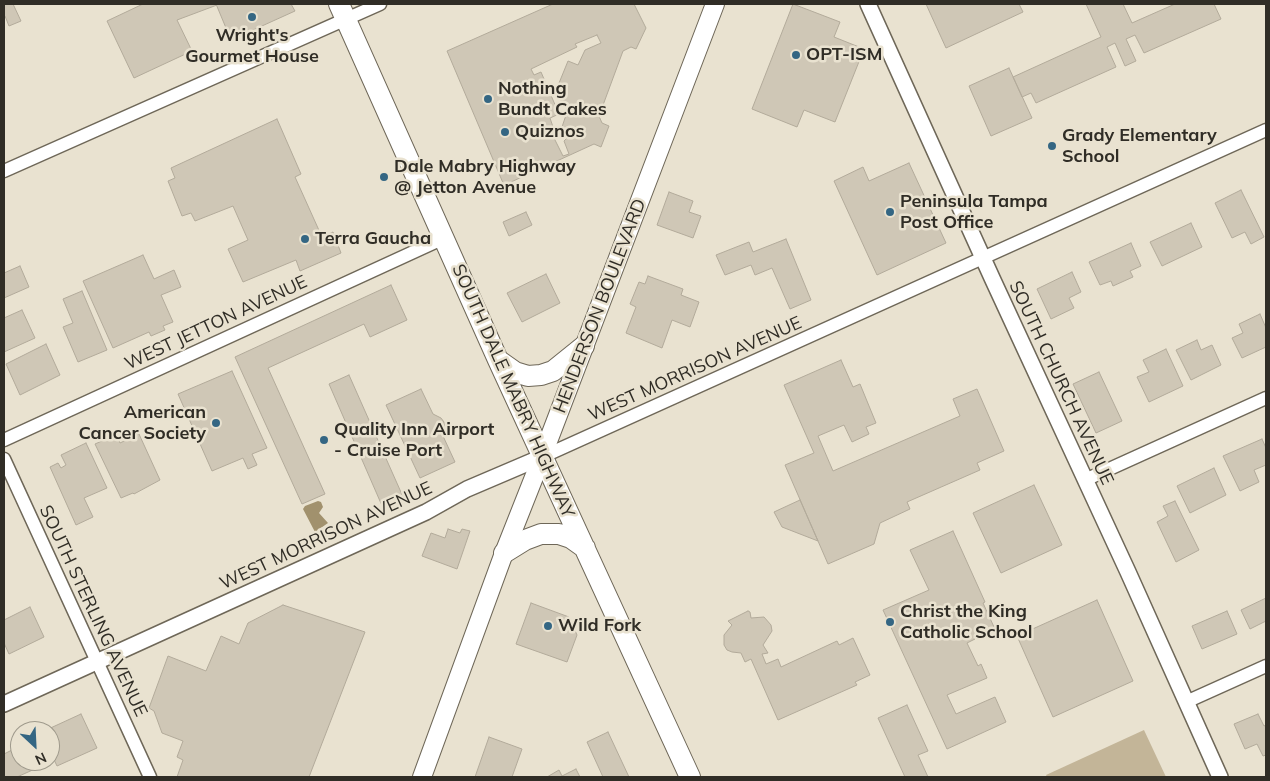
<!DOCTYPE html>
<html>
<head>
<meta charset="utf-8">
<style>
	body { margin:0 }
	#map { position:relative; width:1270px; height:781px; overflow:hidden; background:#e9e2d0; font-family:Mulish,sans-serif }
	canvas { display:block }
	.frame { position:absolute; inset:0; border:5px solid #302d26; pointer-events:none }
	.north { position:absolute; left:10px; top:721px; width:50px; height:50px; box-sizing:border-box; background:#e9e2d0; border:1px solid #9f9a8c; border-radius:50%; rotate:155deg; font-size:14px; font-weight:700; line-height:20px; text-align:center; color:#302d26 }
	.north::after { content:''; display:block; margin:auto; width:18px; height:22px; background:#346683; clip-path:polygon(50% 0,100% 100%,50% 72%,0 100%) }
</style>
</head>
<body>
<div id="map">
<canvas width="1270" height="781"></canvas>
<div class="frame"></div>
<div class="north">N</div>
</div>
<script>
const ctx = document.querySelector('canvas').getContext('2d');
ctx.lineJoin = 'round';
function paint(path, color) {
  ctx.fillStyle = color;
  ctx.fill(path, 'evenodd');
}
function toPath(rows) {
  const path = new Path2D();
  for (const r of rows) {
    path.moveTo(r[0], r[1]);
    for (let i = 2; i < r.length; i += 2) path.lineTo(r[i], r[i + 1]);
  }
  return path;
}
function stroke(path, color, width, dash) {
  ctx.strokeStyle = color;
  ctx.lineWidth = width;
  ctx.lineCap = dash ? 'butt' : 'round';
  ctx.setLineDash(dash || []);
  ctx.stroke(path);
}
function write(font, color, halo, rows, align = 'center') {
  ctx.font = font + ' Mulish,sans-serif';
  ctx.lineWidth = 5;
  ctx.setLineDash([]);
  ctx.textBaseline = 'middle';
  ctx.strokeStyle = halo;
  ctx.fillStyle = color;
  for (const [text, x, y, turn = 0] of rows) {
    ctx.save();
    ctx.translate(x, y);
    ctx.rotate((+turn || 0) * Math.PI / 180);
    ctx.textAlign = isNaN(turn) ? turn : align;
    if (halo) ctx.strokeText(text, 0, 0);
    ctx.fillText(text, 0, 0);
    ctx.restore();
  }
}
paint(toPath([
	[1144,730,1166,777,1047,777,1046,775]
]), '#c3b598');
paint(toPath([
	[318,501,321,502,323,507,319,513,328,523,315,532,303,509,305,506]
]), '#a1916d');
const building = toPath([
	[6,4,13,4,21,21,9,26,5,16,4,17,4,5,6,4],
	[143,4,216,4,217,5,177,20,192,51,134,78,107,21,143,4],
	[216,4,291,4,295,11,231,40,216,4],
	[553,4,634,4,646,28,636,49,631,47,623,51,599,116,602,123,609,126,601,147,594,144,511,182,513,187,506,190,447,51,553,4],
	[597,35,601,43,585,50,578,65,568,61,557,88,563,91,560,99,565,107,568,109,562,127,567,138,564,141,569,154,563,156,552,134,555,133,550,118,559,114,541,72,534,75,531,69,577,47,575,44,597,35],
	[793,4,840,22,834,37,864,49,835,122,804,110,797,127,752,109,793,4],
	[926,4,1019,4,1023,12,946,48,926,4],
	[1086,4,1123,4,1132,23,1175,4,1214,4,1221,19,1144,53,1135,35,1126,39,1136,61,1125,66,1115,43,1107,47,1116,67,1036,103,1031,93,1022,97,1013,77,1101,37,1086,4],
	[1009,68,1032,118,991,136,969,86,1009,68],
	[277,119,301,174,295,177,322,237,333,232,341,253,300,271,296,260,243,282,228,249,248,240,233,206,195,221,191,213,182,216,168,181,175,178,171,168,277,119],
	[909,163,946,243,877,275,834,181,863,167,869,181,909,163],
	[1241,190,1264,237,1251,244,1245,232,1232,238,1215,203,1241,190],
	[669,192,693,201,689,212,701,216,693,238,657,225,669,192],
	[526,212,532,225,509,236,503,222,526,212],
	[1191,223,1202,247,1162,266,1150,242,1191,223],
	[786,239,811,300,790,309,772,268,755,275,751,265,725,275,716,255,749,242,753,252,786,239],
	[1131,243,1141,266,1130,271,1133,277,1113,286,1111,281,1100,285,1089,262,1131,243],
	[143,255,154,279,174,270,181,287,161,295,173,322,163,326,165,330,151,336,149,332,113,348,83,281,143,255],
	[20,266,29,287,4,298,4,273,20,266],
	[1072,272,1081,292,1069,298,1074,308,1051,319,1037,289,1072,272],
	[546,274,560,303,522,322,507,293,546,274],
	[648,276,683,289,681,295,699,302,690,327,672,320,662,348,626,333,636,307,630,304,639,282,645,284,648,276],
	[391,285,407,320,370,337,364,324,268,368,325,494,302,504,235,357,391,285],
	[82,291,107,350,78,362,63,327,73,323,63,299,82,291],
	[22,310,35,338,4,352,4,318,22,310],
	[1260,314,1266,328,1266,347,1242,358,1232,338,1243,333,1239,324,1260,314],
	[1197,340,1201,350,1212,345,1221,365,1191,380,1176,350,1197,340],
	[46,344,60,375,20,395,6,364,46,344],
	[1166,349,1183,386,1149,402,1137,377,1149,372,1143,360,1166,349],
	[841,360,853,387,860,384,876,423,866,427,869,434,852,442,844,425,818,436,833,471,960,416,953,399,977,389,1004,451,977,463,980,470,907,502,910,509,880,523,874,544,828,564,785,465,814,453,784,385,841,360],
	[232,371,267,448,252,454,257,465,248,469,243,458,212,471,178,394,232,371],
	[1099,372,1122,421,1096,433,1073,384,1099,372],
	[349,375,404,499,383,508,329,384,349,375],
	[421,389,433,414,441,418,444,422,445,431,443,436,455,462,420,478,386,405,421,389],
	[139,434,160,480,134,494,133,493,121,498,95,444,111,437,112,439,117,436,120,443,139,434],
	[1262,439,1266,448,1266,465,1254,470,1259,482,1240,491,1223,456,1262,439],
	[86,443,107,488,84,498,93,517,76,525,50,467,58,463,61,468,66,465,61,455,86,443],
	[1214,468,1226,495,1190,513,1177,486,1214,468],
	[1034,485,1062,545,1001,573,973,513,1034,485],
	[800,500,818,541,782,527,774,512,800,500],
	[1175,501,1199,550,1176,562,1157,522,1168,516,1163,506,1175,501],
	[448,529,460,533,462,529,470,531,457,569,422,556,431,533,445,538,448,529],
	[953,531,985,602,983,603,994,627,974,636,975,639,967,643,978,666,981,664,987,678,947,695,956,714,995,697,1006,722,947,749,883,610,929,590,910,550,953,531],
	[1266,598,1266,621,1250,629,1241,610,1266,598],
	[1097,600,1133,681,1053,717,1017,636,1097,600],
	[531,603,569,617,577,635,567,662,516,644,531,603],
	[283,605,365,632,309,777,177,777,183,760,177,757,183,741,162,733,154,711,149,708,168,656,206,671,221,636,239,644,248,623,283,605],
	[30,607,44,637,9,654,4,643,4,620,30,607],
	[748,611,750,612,751,618,764,617,771,625,772,631,763,645,768,653,762,654,766,664,778,659,781,667,837,641,839,645,853,638,870,675,855,682,857,685,778,720,751,659,745,662,741,653,732,652,727,650,724,645,724,635,732,625,728,621,748,611],
	[1227,611,1237,634,1202,649,1192,626,1227,611],
	[907,705,928,751,918,755,928,777,905,777,878,718,907,705],
	[81,714,97,748,57,766,50,751,50,731,44,731,81,714],
	[1258,714,1264,726,1266,725,1266,755,1263,756,1257,744,1245,749,1234,724,1258,714],
	[608,732,629,777,603,777,587,742,608,732],
	[489,737,522,749,512,777,475,777,489,737],
	[20,746,20,761,34,761,37,768,17,777,4,777,4,754,20,746],
	[576,769,580,777,547,777,559,770,562,776,576,769]
]);
paint(building, '#cfc7b6');
stroke(building, '#b2aa9a', 1);
const minor = toPath([
	[4,171,380,4],
	[4,440,444,238],
	[542,457,1266,130],
	[4,459,150,777],
	[1085,480,1266,398],
	[1186,702,1266,666]
]);
const tertiary = toPath([
	[868,4,992,278,1128,572,1220,777],
	[4,704,426,512,467,489,542,457]
]);
const secondary = toPath([
	[422,777,504,553,542,457,715,4]
]);
const primary = toPath([
	[339,4,498,360,690,777],
	[498,360,515,372,528,376,541,375,553,371,584,346],
	[504,553,525,540,541,534,559,534,571,538,585,548]
]);
stroke(minor, '#6e6758', 15);
stroke(tertiary, '#6e6758', 18);
stroke(secondary, '#6e6758', 20);
stroke(primary, '#6e6758', 22);
stroke(minor, '#fff', 12);
stroke(tertiary, '#fff', 15);
stroke(secondary, '#fff', 18);
stroke(primary, '#fff', 20);
for (const [x, y, r, color] of [
	[252,17,5,"#346683"],
	[796,55,5,"#346683"],
	[488,99,5,"#346683"],
	[505,132,5,"#346683"],
	[1052,146,5,"#346683"],
	[384,177,5,"#346683"],
	[890,212,5,"#346683"],
	[305,239,5,"#346683"],
	[216,423,5,"#346683"],
	[324,440,5,"#346683"],
	[890,622,5,"#346683"],
	[548,626,5,"#346683"]
]) {
  const dot = new Path2D();
  dot.arc(x, y, r, 0, 2 * Math.PI);
  ctx.fillStyle = color;
  ctx.fill(dot);
  stroke(dot, '#e9e2d0', 2);
}
write('bold 18px', '#302d26', '#e9e2d0', [
	["Wright's",252,36,"center"],
	["Gourmet House",252,57,"center"],
	["OPT-ISM",806,55],
	["Nothing",498,89],
	["Bundt Cakes",498,110],
	["Quiznos",515,132],
	["Grady Elementary",1062,136],
	["School",1062,157],
	["Dale Mabry Highway",394,167],
	["@ Jetton Avenue",394,188],
	["Peninsula Tampa",900,202],
	["Post Office",900,223],
	["Terra Gaucha",315,239],
	["American",206,413,"right"],
	["Cancer Society",206,434,"right"],
	["Quality Inn Airport",334,430],
	["- Cruise Port",334,451],
	["Christ the King",900,612],
	["Catholic School",900,633],
	["Wild Fork",558,626]
], 'left');
write('18px', '#302d26', '#e9e2d0', [
	["HENDERSON BOULEVARD",600,306,-69],
	["WEST JETTON AVENUE",216,323,-25],
	["WEST MORRISON AVENUE",695,369,-24],
	["SOUTH CHURCH AVENUE",1061,383,65],
	["SOUTH DALE MABRY HIGHWAY",513,391,66],
	["WEST MORRISON AVENUE",326,536,-25],
	["SOUTH STERLING AVENUE",93,611,65]
]);
</script>
</body>
</html>
